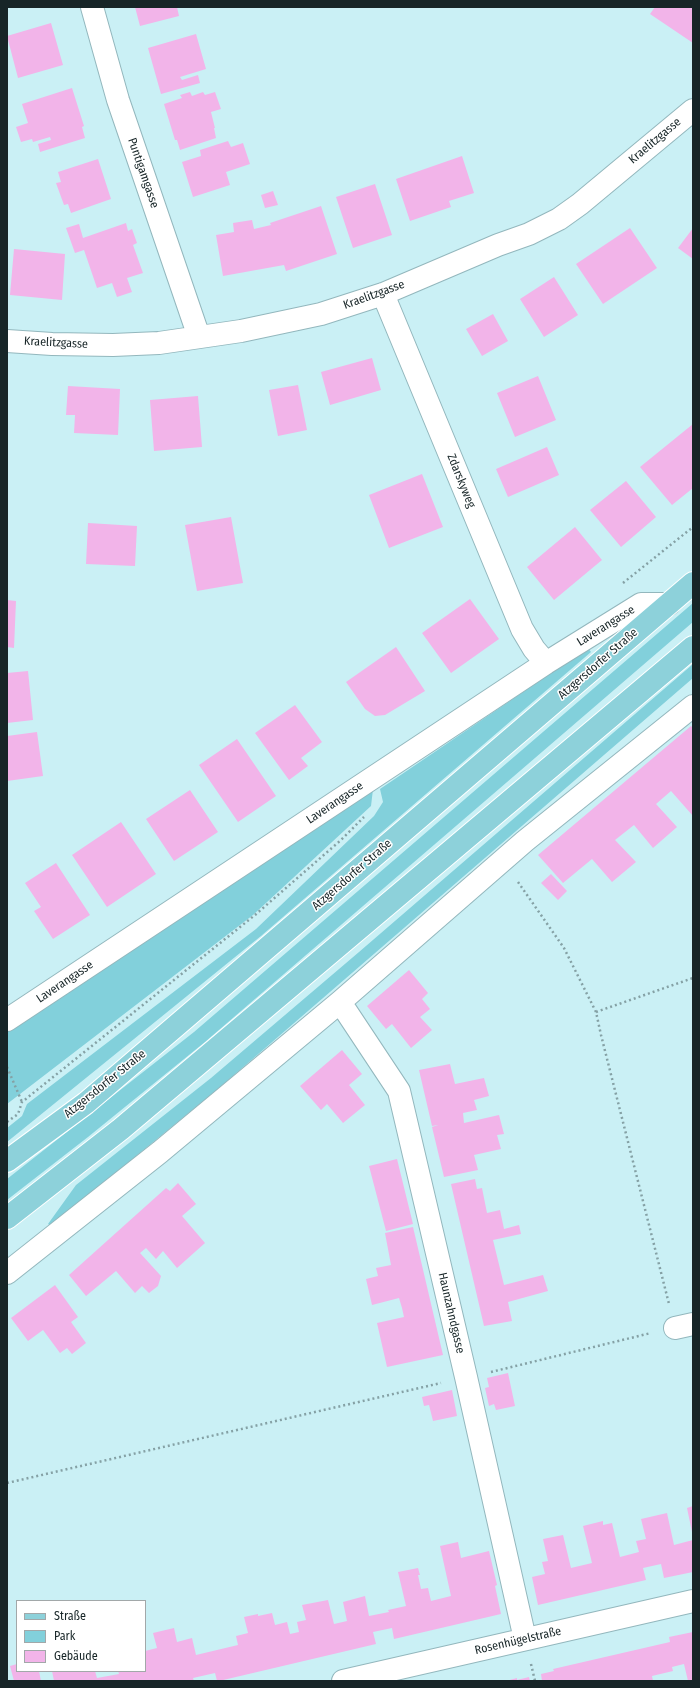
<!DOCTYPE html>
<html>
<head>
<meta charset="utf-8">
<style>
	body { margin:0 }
	#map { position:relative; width:700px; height:1688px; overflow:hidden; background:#caf0f5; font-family:"Fira Sans Condensed",sans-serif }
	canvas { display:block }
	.frame { position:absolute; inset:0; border:8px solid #172527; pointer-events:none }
	.legend { position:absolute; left:16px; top:1600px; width:130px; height:72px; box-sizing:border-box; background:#fff; border:1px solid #a2a8a9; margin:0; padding:5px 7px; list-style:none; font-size:12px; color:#172527 }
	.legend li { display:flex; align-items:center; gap:8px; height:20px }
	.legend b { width:20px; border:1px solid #a2a8a9 }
</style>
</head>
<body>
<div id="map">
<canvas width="700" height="1688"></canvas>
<div class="frame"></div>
<ul class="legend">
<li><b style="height:5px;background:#8dd1da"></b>Straße</li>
<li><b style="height:11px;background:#82d0db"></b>Park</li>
<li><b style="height:11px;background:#f2b4e9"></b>Gebäude</li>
</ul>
</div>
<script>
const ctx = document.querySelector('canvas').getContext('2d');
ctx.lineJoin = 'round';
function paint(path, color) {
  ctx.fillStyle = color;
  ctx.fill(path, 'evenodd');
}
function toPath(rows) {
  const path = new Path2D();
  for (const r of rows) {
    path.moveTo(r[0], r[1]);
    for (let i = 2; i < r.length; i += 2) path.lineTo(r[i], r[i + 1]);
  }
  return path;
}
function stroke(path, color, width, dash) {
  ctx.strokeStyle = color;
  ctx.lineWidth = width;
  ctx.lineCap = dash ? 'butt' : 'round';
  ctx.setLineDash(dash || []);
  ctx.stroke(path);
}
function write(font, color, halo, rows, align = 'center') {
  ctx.font = font + ' "Fira Sans Condensed",sans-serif';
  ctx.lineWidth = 3;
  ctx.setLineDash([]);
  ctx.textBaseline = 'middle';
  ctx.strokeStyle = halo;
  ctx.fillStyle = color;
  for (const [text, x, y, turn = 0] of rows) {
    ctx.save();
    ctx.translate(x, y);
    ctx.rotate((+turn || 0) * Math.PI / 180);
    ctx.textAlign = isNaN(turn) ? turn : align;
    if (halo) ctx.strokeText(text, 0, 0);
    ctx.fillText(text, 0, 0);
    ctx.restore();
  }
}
paint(toPath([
	[693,603,693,622,205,1042,88,1137,7,1200,7,1179,194,1032],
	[588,648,591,652,261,936,7,1142,7,1128,22,1116,27,1104,256,929,374,816,383,802,380,789],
	[693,664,693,678,219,1088,51,1226,48,1224,76,1185,211,1078,359,952],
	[374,781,371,806,253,915,7,1104,7,1027]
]), '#82d0db');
paint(toPath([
	[135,7,177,7,179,16,140,26],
	[655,7,693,7,693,43,650,14],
	[51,23,63,65,18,78,7,36],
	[196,34,206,69,180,77,182,80,198,75,200,83,161,94,148,48],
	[72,88,84,126,82,127,85,138,40,152,38,144,51,140,50,137,33,142,32,139,21,142,16,127,28,123,22,104],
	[190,92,192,96,203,92,205,95,215,92,221,109,211,112,215,128,214,128,216,138,180,150,177,140,175,140,164,104,182,98,180,95],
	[228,141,231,147,243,143,250,164,226,172,230,185,193,197,182,162,201,156,200,150],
	[462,156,474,193,449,201,451,207,410,221,396,179],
	[98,159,111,199,71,213,68,204,64,205,56,183,61,182,58,172],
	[375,184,392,235,353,248,336,197],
	[273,191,278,205,265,208,261,195],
	[321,206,337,254,286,271,284,265,223,276,216,235,234,232,233,223,252,220,254,229,271,225,270,223],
	[126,223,128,231,132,229,137,243,133,245,143,273,127,278,132,292,117,297,112,283,97,288,84,250,75,253,66,228,79,224,83,238],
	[630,228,657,268,603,304,576,264],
	[693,228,693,259,678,248],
	[14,249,65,254,62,300,10,295],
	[554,277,578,315,544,337,520,299],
	[493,314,508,341,482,356,466,329],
	[372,358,381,390,330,405,321,372],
	[538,376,556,420,515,437,497,393],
	[298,385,307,430,278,436,269,390],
	[68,386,120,389,118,435,74,433,75,415,66,415],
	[198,396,202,447,154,451,150,400],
	[693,424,693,488,672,505,640,467],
	[547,447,559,475,508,497,496,469],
	[422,474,443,527,389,548,369,495],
	[626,481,656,517,621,547,590,510],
	[231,517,243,583,197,591,185,525],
	[88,523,137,526,135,566,86,564],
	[575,527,602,560,554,600,527,567],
	[470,599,499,639,451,673,422,633],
	[7,600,16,601,14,648,7,647],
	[396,647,425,691,385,715,375,716,365,709,346,682],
	[28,671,33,720,7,723,7,673],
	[295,705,322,742,301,758,308,766,289,780,255,733],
	[691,726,693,728,693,816,671,791,656,804,677,827,653,848,634,825,615,840,636,862,612,882,592,859,563,883,538,855],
	[37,732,43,776,7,781,7,736],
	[237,739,276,796,238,822,199,765],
	[190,790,218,832,174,861,146,819],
	[121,822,156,874,107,907,72,855],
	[56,863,90,915,53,939,34,911,41,907,25,883],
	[551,874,567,891,558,900,541,883],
	[409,970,428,993,422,999,430,1009,420,1017,432,1030,411,1048,392,1024,386,1029,367,1006],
	[342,1050,362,1074,349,1085,365,1105,343,1123,327,1104,321,1110,300,1086],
	[450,1064,455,1084,484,1078,489,1096,474,1100,477,1110,463,1113,464,1123,499,1115,504,1134,497,1135,501,1149,474,1155,478,1170,444,1177,432,1127,438,1125,432,1126,419,1070],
	[397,1159,413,1224,386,1231,369,1166],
	[475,1179,477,1189,482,1188,487,1213,500,1210,504,1229,519,1225,521,1234,493,1240,504,1285,543,1275,548,1291,508,1302,512,1321,484,1326,451,1184],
	[178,1183,196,1204,182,1216,205,1243,177,1268,163,1251,156,1259,146,1248,140,1253,161,1276,158,1286,149,1293,142,1286,135,1293,116,1271,86,1296,69,1275,166,1188,170,1191],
	[413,1227,443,1355,387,1367,377,1323,404,1317,402,1308,399,1298,372,1305,366,1279,378,1276,376,1268,391,1265,385,1233],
	[55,1285,78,1317,71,1322,86,1343,72,1354,67,1348,60,1353,43,1330,28,1341,11,1318],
	[508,1373,515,1406,496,1410,494,1404,489,1406,485,1388,489,1387,487,1378],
	[452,1390,457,1416,433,1421,429,1405,424,1406,422,1397],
	[693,1506,693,1532,692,1532,687,1508],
	[667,1513,674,1545,693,1540,693,1572,664,1578,661,1564,643,1568,646,1580,538,1605,532,1577,545,1574,542,1562,548,1561,543,1539,563,1535,571,1568,592,1563,583,1526,603,1521,603,1525,612,1523,620,1557,639,1552,636,1541,646,1539,641,1519],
	[458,1542,461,1558,489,1551,497,1585,495,1586,501,1614,394,1639,392,1628,373,1632,376,1644,219,1681,217,1681,215,1673,193,1678,194,1681,54,1681,52,1671,95,1671,97,1678,119,1674,118,1671,145,1671,145,1651,157,1648,153,1633,174,1628,177,1642,192,1638,196,1655,238,1645,236,1636,248,1633,244,1617,258,1614,258,1616,272,1613,275,1625,287,1622,290,1634,299,1632,297,1622,306,1620,302,1605,328,1600,334,1624,347,1621,343,1602,365,1596,369,1616,389,1612,388,1610,406,1606,398,1572,418,1568,420,1575,418,1575,421,1589,428,1588,431,1601,451,1596,440,1546],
	[693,1632,693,1681,688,1681,684,1664,672,1667,673,1671,652,1676,653,1681,635,1681,635,1680,629,1681,542,1681,541,1674,554,1671,553,1669,670,1642,669,1637],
	[17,1664,17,1671,39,1671,41,1681,14,1681,10,1666],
	[529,1677,530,1681,506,1681,517,1678,517,1680]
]), '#f2b4e9');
const minor = toPath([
	[92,7,118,100,199,337],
	[383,294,522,629,534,649,546,663],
	[7,341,52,344,113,345,159,343,241,331,321,314,383,294,498,245,529,234,559,219,580,204,693,110],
	[340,1002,399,1091,466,1377,525,1639],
	[7,1020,546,663,641,604,669,604],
	[7,1273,160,1152,340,1002,525,841,693,706],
	[675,1328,693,1324],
	[343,1681,693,1601]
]);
const major = toPath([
	[7,1161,86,1103,693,583],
	[7,1218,121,1129,693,647]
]);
stroke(minor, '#93b7bd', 24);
stroke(major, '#fff', 24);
stroke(toPath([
	[623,583,693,527],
	[518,882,564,948,596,1012,601,1035,669,1304],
	[596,1012,693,978],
	[7,1067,22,1102],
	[7,1122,18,1114,22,1102,255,915,341,840,364,817],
	[491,1372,651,1333],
	[7,1483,441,1383],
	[531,1664,535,1681]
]), '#85a1a5', 2.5, [2, 3]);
stroke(minor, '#fff', 22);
stroke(major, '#8dd1da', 22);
write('12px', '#172527', '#fff', [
	["Kraelitzgasse",655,141,-40],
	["Puntigamgasse",143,173,71],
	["Kraelitzgasse",374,295,-20],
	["Kraelitzgasse",56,343,3],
	["Zdarskyweg",461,481,68],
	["Laverangasse",606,626,-32],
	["Atzgersdorfer Straße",598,664,-41],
	["Laverangasse",335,803,-34],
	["Atzgersdorfer Straße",352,875,-41],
	["Laverangasse",65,982,-34],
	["Atzgersdorfer Straße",105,1084,-39],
	["Haunzahndgasse",451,1313,77],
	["Rosenhügelstraße",518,1641,-13]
]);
</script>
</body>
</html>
